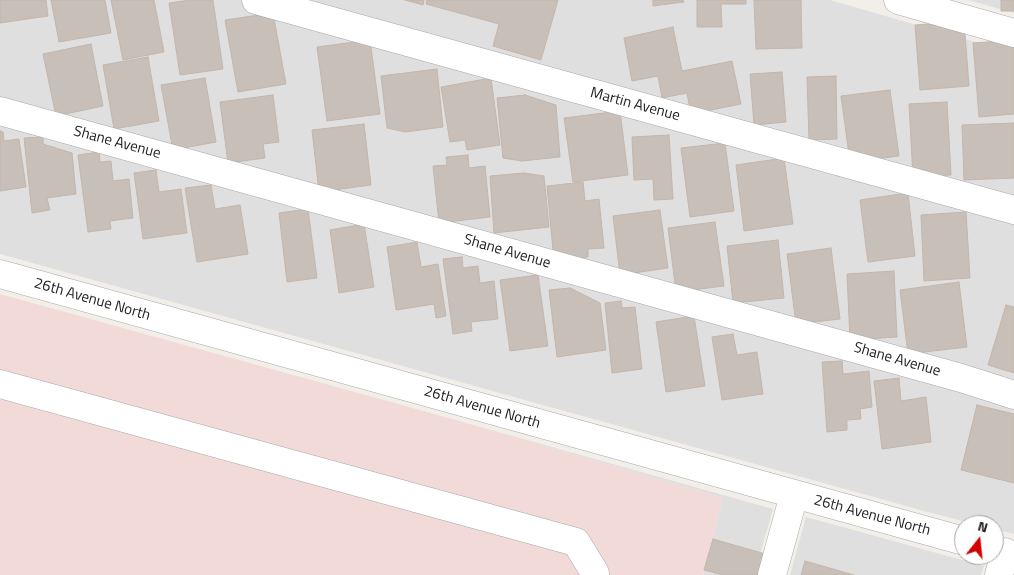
<!DOCTYPE html>
<html>
<head>
<meta charset="utf-8">
<style>
	body { margin:0 }
	#map { position:relative; width:1014px; height:575px; overflow:hidden; background:#f2efe9; font-family:"Titillium Web",sans-serif }
	canvas { display:block }
	.north { position:absolute; left:954px; top:515px; width:50px; height:50px; box-sizing:border-box; background:#fff; border:1px solid #a7a7a7; border-radius:50%; rotate:16deg; font-size:14px; font-weight:700; line-height:20px; text-align:center; color:#222 }
	.north::after { content:''; display:block; margin:auto; width:18px; height:22px; background:#d40000; clip-path:polygon(50% 0,100% 100%,50% 72%,0 100%) }
</style>
</head>
<body>
<div id="map">
<canvas width="1014" height="575"></canvas>
<div class="north">N</div>
</div>
<script>
const ctx = document.querySelector('canvas').getContext('2d');
ctx.lineJoin = 'round';
function paint(path, color) {
  ctx.fillStyle = color;
  ctx.fill(path, 'evenodd');
}
function toPath(rows) {
  const path = new Path2D();
  for (const r of rows) {
    path.moveTo(r[0], r[1]);
    for (let i = 2; i < r.length; i += 2) path.lineTo(r[i], r[i + 1]);
  }
  return path;
}
function stroke(path, color, width, dash) {
  ctx.strokeStyle = color;
  ctx.lineWidth = width;
  ctx.lineCap = dash ? 'butt' : 'round';
  ctx.setLineDash(dash || []);
  ctx.stroke(path);
}
function write(font, color, halo, rows, align = 'center') {
  ctx.font = font + ' "Titillium Web",sans-serif';
  ctx.lineWidth = 4;
  ctx.setLineDash([]);
  ctx.textBaseline = 'middle';
  ctx.strokeStyle = halo;
  ctx.fillStyle = color;
  for (const [text, x, y, turn = 0] of rows) {
    ctx.save();
    ctx.translate(x, y);
    ctx.rotate((+turn || 0) * Math.PI / 180);
    ctx.textAlign = isNaN(turn) ? turn : align;
    if (halo) ctx.strokeText(text, 0, 0);
    ctx.fillText(text, 0, 0);
    ctx.restore();
  }
}
paint(toPath([
	[0,0,830,0,1014,53,1014,534,994,529,994,525,978,525,924,511,0,254],
	[968,0,1014,0,1014,13],
	[438,415,773,509,754,575,703,575,723,498],
	[806,517,984,566,981,575,790,575]
]), '#e0dfdf');
paint(toPath([
	[0,294,438,415,723,498,703,575,0,575]
]), '#f2dad9');
const building = toPath([
	[0,0,46,0,48,16,0,23,0,0],
	[51,0,105,0,111,33,59,42,51,0],
	[111,0,154,0,164,52,123,60,111,0],
	[191,0,213,0,223,69,180,75,169,3,191,0],
	[405,0,424,0,423,5,405,0],
	[427,0,558,0,541,60,493,46,499,24,426,4,427,0],
	[653,0,683,0,684,2,653,6,653,0],
	[697,0,746,0,746,4,721,4,722,27,697,27,697,0],
	[754,0,801,0,802,48,756,49,754,0],
	[1001,0,1014,0,1014,11,1001,11,1001,0],
	[273,13,286,84,238,92,225,20,273,13],
	[964,21,969,86,920,90,915,25,964,21],
	[673,27,682,71,732,61,741,104,691,114,687,93,662,98,658,76,632,81,624,38,673,27],
	[370,40,380,114,327,121,317,47,370,40],
	[1014,40,1014,114,979,117,973,43,1014,40],
	[91,44,103,106,56,116,43,54,91,44],
	[148,57,159,121,114,129,103,65,148,57],
	[437,69,443,127,405,132,387,128,381,76,437,69],
	[782,72,786,122,754,125,750,74,782,72],
	[836,76,837,139,809,140,807,77,836,76],
	[205,78,216,142,173,150,161,85,205,78],
	[491,78,500,145,467,150,465,140,450,142,441,87,491,78],
	[890,90,899,156,850,162,841,96,890,90],
	[273,95,279,142,263,144,265,158,228,163,220,102,273,95],
	[525,95,556,105,560,157,522,161,503,158,497,98,525,95],
	[947,102,951,175,913,177,909,104,947,102],
	[620,111,628,175,573,182,564,118,620,111],
	[1014,123,1014,178,964,180,962,125,1014,123],
	[364,124,371,185,319,192,312,130,364,124],
	[0,131,3,132,4,141,19,139,26,187,0,191,0,131],
	[669,135,673,199,654,200,653,179,634,180,632,137,669,135],
	[43,137,43,144,72,153,76,194,47,198,50,210,32,213,24,138,43,137],
	[725,143,734,211,690,217,681,148,725,143],
	[99,152,100,162,111,161,113,181,129,179,133,218,110,221,111,229,88,232,78,155,99,152],
	[468,155,469,168,485,166,490,217,439,223,433,166,447,165,446,157,468,155],
	[784,158,793,224,744,231,736,165,784,158],
	[156,170,159,192,181,189,187,233,143,239,134,173,156,170],
	[524,173,544,176,549,227,494,233,490,176,524,173],
	[583,182,585,201,599,199,604,248,588,249,588,257,554,261,547,186,583,182],
	[211,185,215,209,240,205,248,254,197,262,185,188,211,185],
	[908,193,915,256,868,262,860,200,908,193],
	[308,209,317,278,287,282,279,213,308,209],
	[660,210,668,268,620,275,613,216,660,210],
	[966,212,970,278,924,281,921,215,966,212],
	[715,222,724,286,676,292,668,228,715,222],
	[364,224,374,287,339,293,330,230,364,224],
	[778,240,784,298,733,303,727,246,778,240],
	[417,242,421,267,438,264,446,316,436,318,434,304,396,310,387,247,417,242],
	[831,248,840,319,796,324,787,254,831,248],
	[462,257,463,268,478,266,480,283,494,281,498,319,471,322,472,331,453,334,443,259,462,257],
	[894,271,897,337,850,340,847,274,894,271],
	[538,275,548,346,510,351,500,280,538,275],
	[959,282,967,347,908,354,900,290,959,282],
	[570,288,600,303,606,350,557,357,549,290,570,288],
	[621,301,622,308,635,307,642,369,612,373,605,303,621,301],
	[1006,305,1014,307,1014,373,988,365,1006,305],
	[694,316,705,386,666,392,656,322,694,316],
	[733,334,737,355,757,352,763,394,722,400,712,337,733,334],
	[842,361,843,374,869,371,872,407,860,409,861,419,847,420,847,430,827,432,822,362,842,361],
	[899,378,901,401,926,397,931,442,882,449,874,381,899,378],
	[977,405,1014,414,1014,483,961,470,977,405],
	[713,539,769,555,763,575,723,575,704,570,713,539],
	[805,561,854,575,801,575,805,561]
]);
paint(building, '#c7bfb8');
stroke(building, '#c4b6ab', 1);
const minor = toPath([
	[256,0,1014,210],
	[898,0,1014,33],
	[0,111,961,378,1014,395],
	[0,274,964,541],
	[0,384,576,542,595,573,595,575],
	[772,575,794,495],
	[999,575,1005,552]
]);
stroke(minor, '#a9a9a9', 29);
stroke(minor, '#fff', 28);
write('15px', '#222', '#fff', [
	["Martin Avenue",635,105,15],
	["Shane Avenue",117,143,15],
	["Shane Avenue",507,252,16],
	["26th Avenue North",92,300,16],
	["Shane Avenue",897,360,16],
	["26th Avenue North",482,408,16],
	["26th Avenue North",872,516,15]
]);
</script>
</body>
</html>
